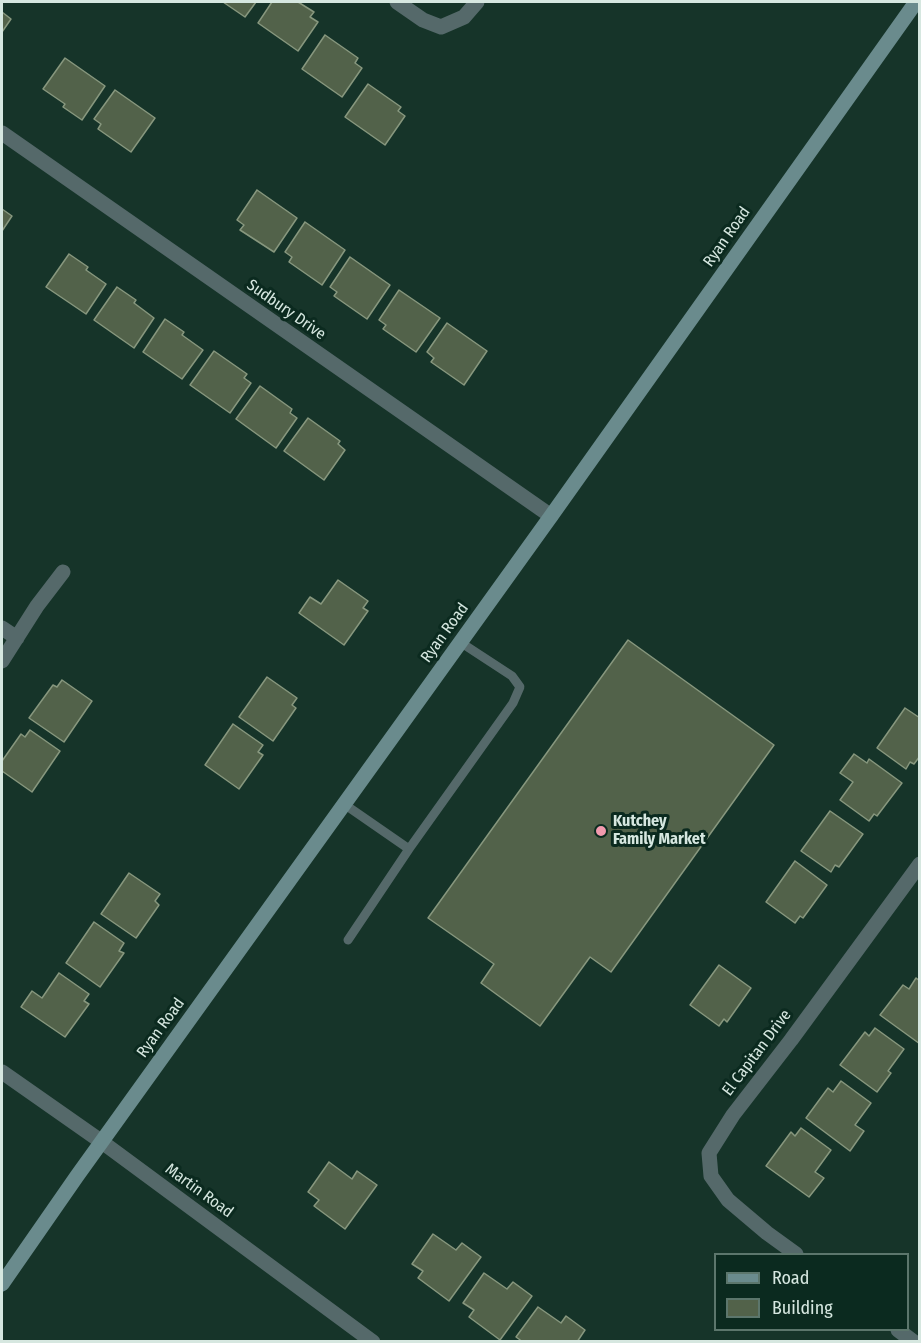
<!DOCTYPE html>
<html>
<head>
<meta charset="utf-8">
<style>
	body { margin:0 }
	#map { position:relative; width:921px; height:1343px; overflow:hidden; background:#163429; font-family:"Fira Sans Condensed",sans-serif }
	canvas { display:block }
	.frame { position:absolute; inset:0; border:3px solid #d6e7e0; pointer-events:none }
	.legend { position:absolute; left:714px; top:1253px; width:195px; height:78px; box-sizing:border-box; background:#0b2a1f; border:2px solid #5c766c; margin:0; padding:8px 10px; list-style:none; font-size:18px; color:#d6e7e0 }
	.legend li { display:flex; align-items:center; gap:12px; height:30px }
	.legend b { width:30px; border:2px solid #5c766c }
</style>
</head>
<body>
<div id="map">
<canvas width="921" height="1343"></canvas>
<div class="frame"></div>
<ul class="legend">
<li><b style="height:8px;background:#6a8b8d"></b>Road</li>
<li><b style="height:16px;background:#52624a"></b>Building</li>
</ul>
</div>
<script>
const ctx = document.querySelector('canvas').getContext('2d');
ctx.lineJoin = 'round';
function paint(path, color) {
  ctx.fillStyle = color;
  ctx.fill(path, 'evenodd');
}
function toPath(rows) {
  const path = new Path2D();
  for (const r of rows) {
    path.moveTo(r[0], r[1]);
    for (let i = 2; i < r.length; i += 2) path.lineTo(r[i], r[i + 1]);
  }
  return path;
}
function stroke(path, color, width, dash) {
  ctx.strokeStyle = color;
  ctx.lineWidth = width;
  ctx.lineCap = dash ? 'butt' : 'round';
  ctx.setLineDash(dash || []);
  ctx.stroke(path);
}
function write(font, color, halo, rows, align = 'center') {
  ctx.font = font + ' "Fira Sans Condensed",sans-serif';
  ctx.lineWidth = 6;
  ctx.setLineDash([]);
  ctx.textBaseline = 'middle';
  ctx.strokeStyle = halo;
  ctx.fillStyle = color;
  for (const [text, x, y, turn = 0] of rows) {
    ctx.save();
    ctx.translate(x, y);
    ctx.rotate((+turn || 0) * Math.PI / 180);
    ctx.textAlign = isNaN(turn) ? turn : align;
    if (halo) ctx.strokeText(text, 0, 0);
    ctx.fillText(text, 0, 0);
    ctx.restore();
  }
}
const building = toPath([
	[223,2,256,2,245,17,223,2],
	[272,2,298,2,314,12,310,17,318,22,298,51,258,23,272,2],
	[2,12,11,19,2,32,2,12],
	[325,35,358,58,355,63,362,68,342,97,302,69,325,35],
	[65,58,105,86,82,120,63,107,65,104,43,89,65,58],
	[368,84,401,107,398,111,405,116,385,145,345,117,368,84],
	[115,90,155,118,131,152,98,129,101,124,94,119,115,90],
	[257,190,297,218,274,252,240,230,244,225,237,220,257,190],
	[2,209,12,216,2,231,2,209],
	[305,222,345,250,322,285,289,262,292,257,285,252,305,222],
	[69,254,88,267,86,270,106,284,86,314,46,287,69,254],
	[350,257,390,285,367,319,334,296,337,292,330,287,350,257],
	[117,287,136,300,134,303,154,318,134,348,94,320,117,287],
	[399,290,440,318,416,352,383,329,386,325,379,320,399,290],
	[165,319,184,332,182,335,203,350,182,379,143,352,165,319],
	[447,323,487,351,464,385,431,362,434,358,427,352,447,323],
	[214,351,247,374,244,378,251,383,230,413,190,385,214,351],
	[260,386,292,409,290,413,297,418,276,448,236,419,260,386],
	[308,418,340,441,338,444,345,450,324,480,284,451,308,418],
	[338,580,368,601,363,608,368,611,344,645,299,613,310,597,321,604,338,580],
	[628,640,774,745,611,972,590,957,540,1026,481,983,494,964,428,918,628,640],
	[267,677,297,698,292,705,296,708,273,741,239,717,267,677],
	[62,680,92,701,64,742,29,718,53,685,57,687,62,680],
	[905,708,920,718,920,756,914,764,910,762,906,769,877,748,905,708],
	[233,724,263,745,258,752,263,755,239,789,205,765,233,724],
	[30,730,60,751,32,792,2,771,2,761,21,734,25,737,30,730],
	[854,754,867,763,869,759,902,783,877,816,874,814,869,821,840,800,853,782,840,773,854,754],
	[830,811,863,834,839,867,835,865,831,872,801,851,830,811],
	[795,861,827,885,803,918,800,916,795,923,766,902,795,861],
	[129,873,160,894,155,901,159,905,136,938,101,914,129,873],
	[94,922,124,943,119,951,124,953,100,987,66,963,94,922],
	[719,965,751,988,727,1022,724,1019,719,1026,690,1005,719,965],
	[59,973,89,994,84,1001,89,1004,65,1037,21,1007,32,991,42,998,59,973],
	[916,978,920,981,920,1044,880,1015,903,985,909,989,916,978],
	[875,1028,904,1049,888,1071,891,1073,877,1092,840,1065,865,1032,869,1036,875,1028],
	[841,1081,871,1103,855,1125,864,1131,850,1151,806,1118,828,1088,833,1092,841,1081],
	[801,1128,831,1150,815,1172,824,1178,809,1197,766,1166,791,1132,795,1136,801,1128],
	[329,1162,352,1179,357,1171,377,1185,345,1229,314,1206,319,1200,308,1192,329,1162],
	[433,1234,456,1250,462,1243,481,1257,449,1301,418,1278,423,1271,412,1264,433,1234],
	[484,1273,507,1289,513,1282,532,1296,500,1340,469,1317,474,1310,463,1303,484,1273],
	[538,1307,561,1323,566,1316,585,1330,577,1342,523,1342,516,1337,538,1307]
]);
paint(building, '#52624a');
stroke(building, '#87977e', 1.5);
stroke(toPath([
	[344,804,409,849],
	[348,940,409,849,513,703,520,687,512,676,460,642]
]), '#55696a', 9);
stroke(toPath([
	[397,2,423,20,441,27,464,17,477,2],
	[2,133,551,516],
	[2,628,17,638],
	[2,661,37,606,63,572],
	[2,1072,102,1142,373,1342],
	[796,1254,767,1233,728,1200,711,1176,709,1153,733,1115,791,1040,920,864],
	[898,1330,914,1342]
]), '#55696a', 15);
stroke(toPath([
	[2,1284,77,1176,551,516,916,2]
]), '#6a8b8d', 15);
for (const [x, y, r, color] of [
	[601,831,6,"#f29aae"]
]) {
  const dot = new Path2D();
  dot.arc(x, y, r, 0, 2 * Math.PI);
  ctx.fillStyle = color;
  ctx.fill(dot);
  stroke(dot, '#0b2a1f', 2);
}
write('16px', '#d6e7e0', '#0b2a1f', [
	["Ryan Road",727,237,-55],
	["Sudbury Drive",286,310,35],
	["Ryan Road",445,633,-54],
	["Ryan Road",161,1028,-54],
	["El Capitan Drive",757,1053,-53],
	["Martin Road",199,1191,36]
]);
write('bold 16px', '#d6e7e0', '#0b2a1f', [
	["Kutchey",613,822],
	["Family Market",613,840]
], 'left');
</script>
</body>
</html>
